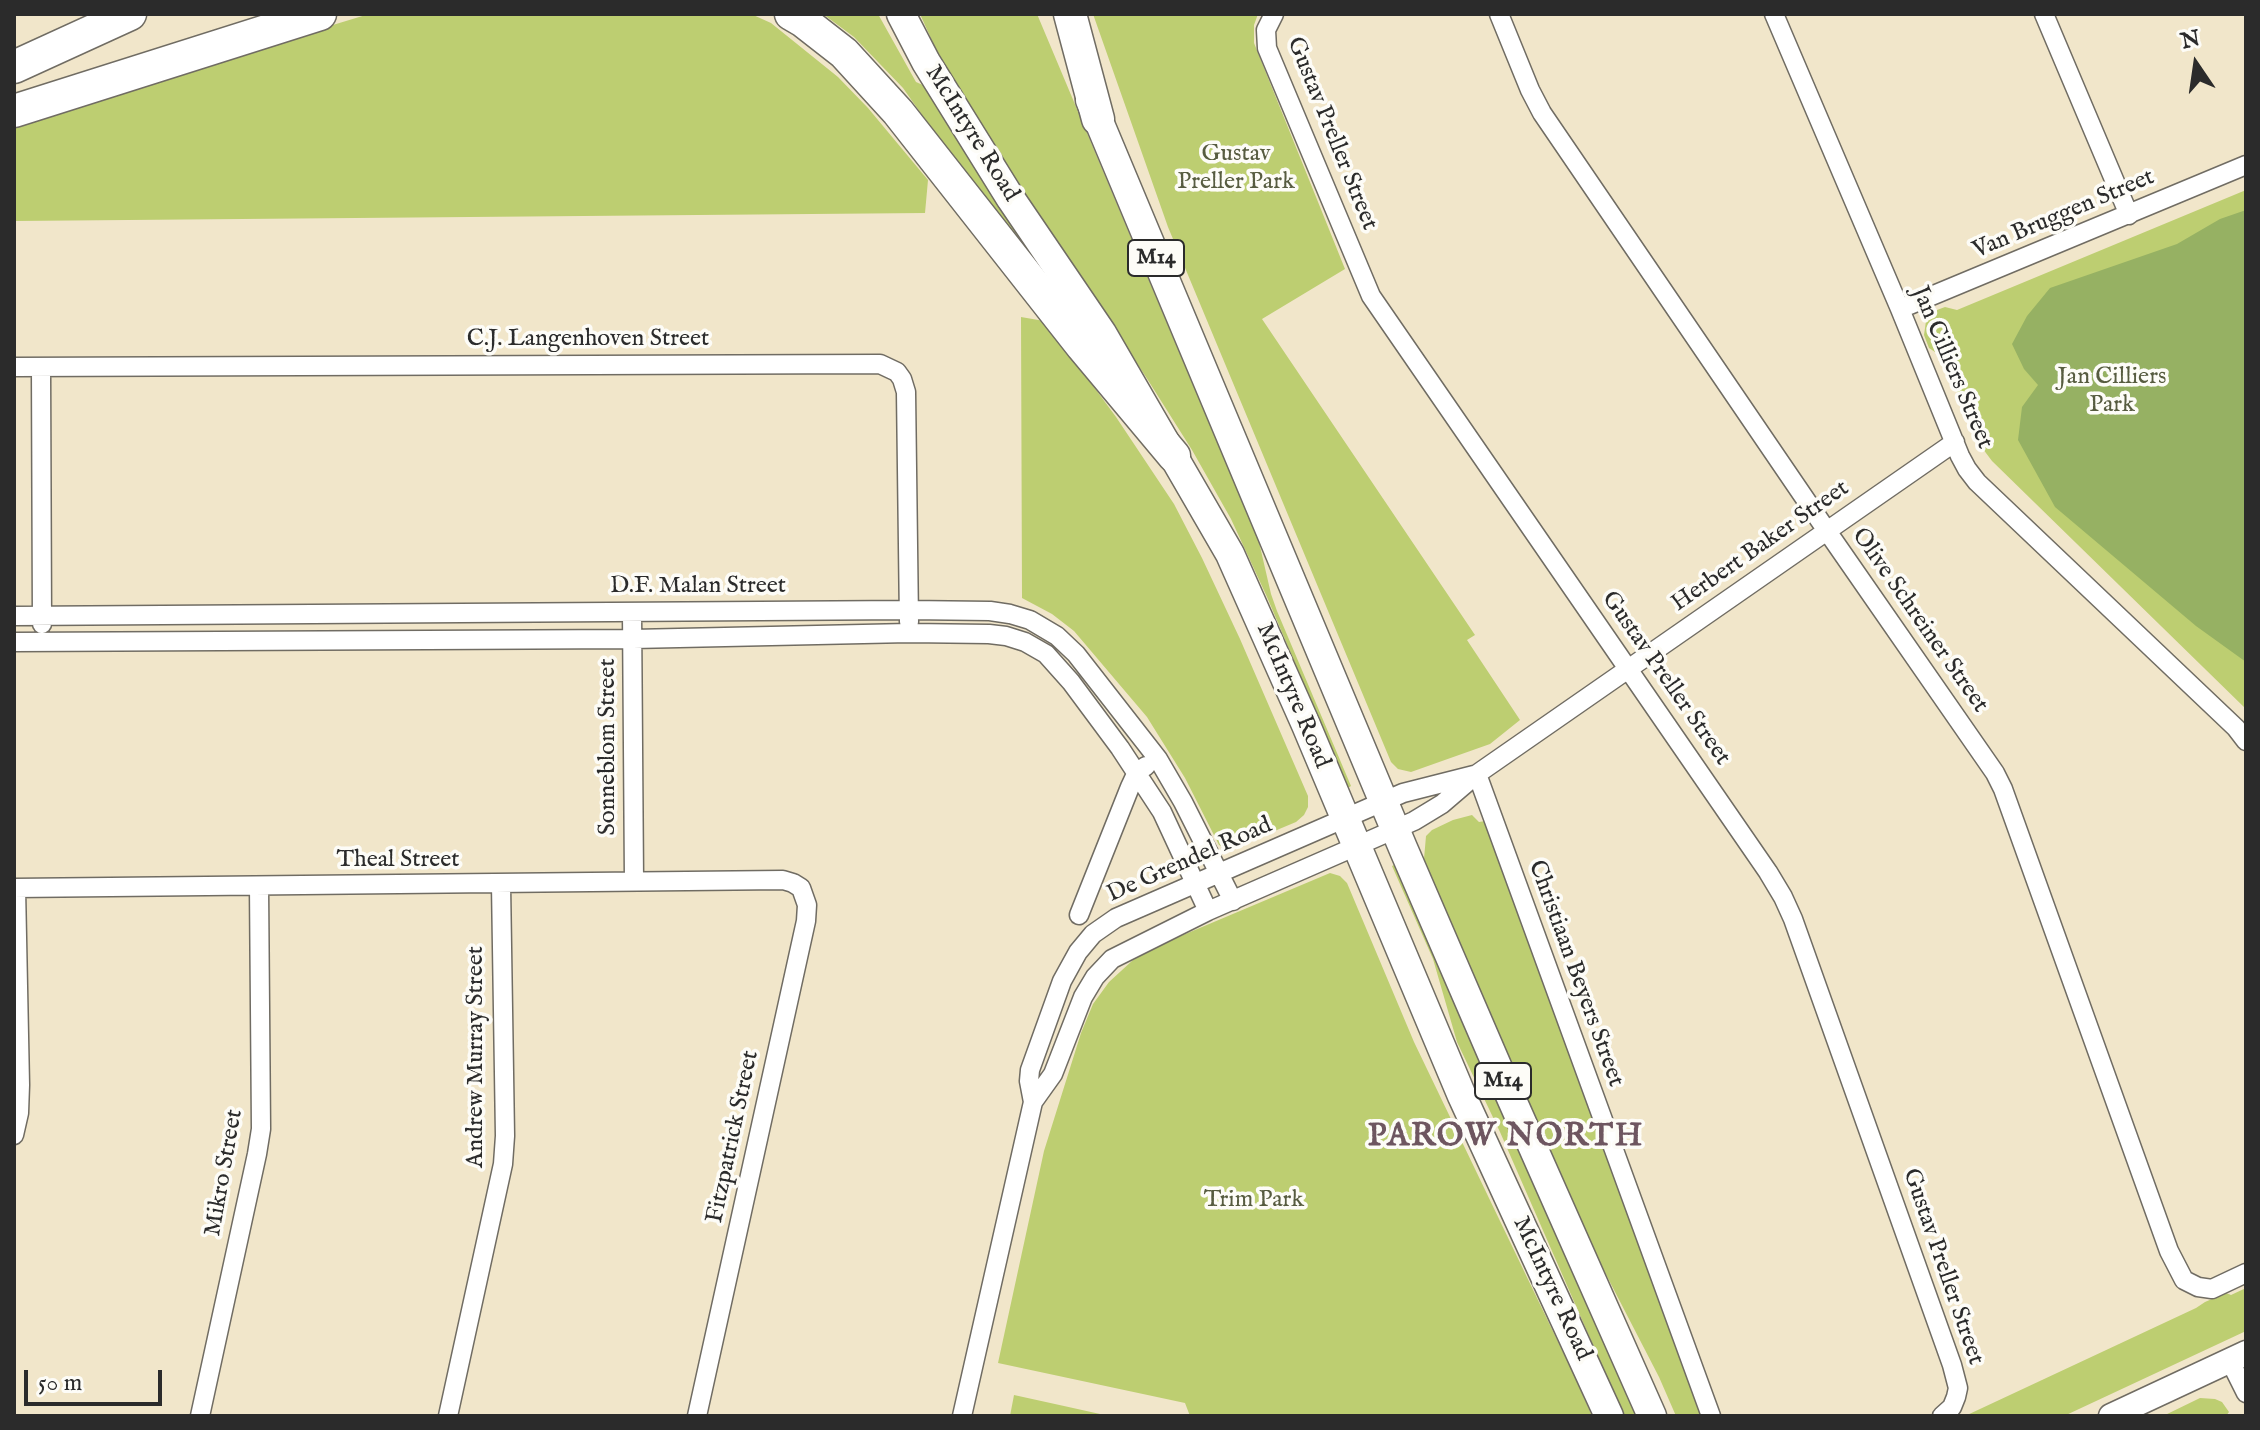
<!DOCTYPE html>
<html>
<head>
<meta charset="utf-8">
<style>
	body { margin:0 }
	#map { position:relative; width:2260px; height:1430px; overflow:hidden; background:#f1e6ca; font-family:"IM FELL English",serif }
	canvas { display:block }
	.frame { position:absolute; inset:0; border:16px solid #2b2b2b; pointer-events:none }
	.north { position:absolute; left:2156px; top:24px; width:80px; height:80px; -webkit-text-stroke:6px #fdfcf7; paint-order:stroke; rotate:347deg; font-size:22px; font-weight:700; line-height:32px; text-align:center; color:#2b2b2b }
	.north::after { content:''; display:block; margin:auto; width:28px; height:36px; background:#2b2b2b; clip-path:polygon(50% 0,100% 100%,50% 72%,0 100%) }
	.scale { position:absolute; left:24px; top:1370px; width:138px; height:36px; box-sizing:border-box; border:4px solid #2b2b2b; border-top:0; padding-left:10px; font-size:24px; line-height:28px; white-space:nowrap; color:#2b2b2b; -webkit-text-stroke:6px #fdfcf7; paint-order:stroke }
</style>
</head>
<body>
<div id="map">
<canvas width="2260" height="1430"></canvas>
<div class="frame"></div>
<div class="north">N</div>
<div class="scale">50 m</div>
</div>
<script>
const ctx = document.querySelector('canvas').getContext('2d');
ctx.lineJoin = 'round';
function paint(path, color) {
  ctx.fillStyle = color;
  ctx.fill(path, 'evenodd');
}
function toPath(rows) {
  const path = new Path2D();
  for (const r of rows) {
    path.moveTo(r[0], r[1]);
    for (let i = 2; i < r.length; i += 2) path.lineTo(r[i], r[i + 1]);
  }
  return path;
}
function stroke(path, color, width, dash) {
  ctx.strokeStyle = color;
  ctx.lineWidth = width;
  ctx.lineCap = dash ? 'butt' : 'round';
  ctx.setLineDash(dash || []);
  ctx.stroke(path);
}
function write(font, color, halo, rows, align = 'center') {
  ctx.font = font + ' "IM FELL English",serif';
  ctx.lineWidth = 7;
  ctx.setLineDash([]);
  ctx.textBaseline = 'middle';
  ctx.strokeStyle = halo;
  ctx.fillStyle = color;
  for (const [text, x, y, turn = 0] of rows) {
    ctx.save();
    ctx.translate(x, y);
    ctx.rotate((+turn || 0) * Math.PI / 180);
    ctx.textAlign = isNaN(turn) ? turn : align;
    if (halo) ctx.strokeText(text, 0, 0);
    ctx.fillText(text, 0, 0);
    ctx.restore();
  }
}
paint(toPath([
	[369,14,751,14,771,23,838,77,868,108,928,180,925,213,14,221,14,122],
	[823,14,878,14,916,82,925,86,946,121,1031,248,1047,279,960,169,903,88,854,37],
	[920,14,1037,14,1259,542,1271,594,1277,611,1351,786,1348,788,1267,597,1231,519,1192,450,1146,377,1006,168,966,104,938,54],
	[1093,14,1258,14,1254,25,1254,43,1345,269,1262,319,1475,635,1467,640,1520,720,1490,744,1411,772,1398,769,1391,762,1168,227],
	[2246,190,2246,709,1992,461,1983,449,1941,356,1929,348,1924,335,1926,321,1937,310,1945,307,1957,310],
	[1021,317,1044,321,1055,334,1116,417,1174,504,1202,558,1240,639,1308,796,1308,807,1304,815,1296,822,1229,850,1219,845,1185,778,1147,717,1074,631,1052,614,1022,598],
	[1472,815,1479,822,1485,821,1701,1416,1676,1416,1659,1377,1582,1228,1485,1007,1424,859,1426,836,1432,830,1453,820],
	[1398,863,1636,1416,1624,1416,1500,1132,1457,1042,1433,959,1392,866],
	[1330,873,1340,876,1347,883,1414,1042,1573,1373,1592,1416,1190,1416,1185,1403,998,1363,1044,1151,1081,1033,1093,1004,1109,982,1133,960,1157,946],
	[2246,1288,2246,1331,2064,1416,1965,1416,2196,1308,2205,1302,2226,1293,2231,1295],
	[1014,1395,1064,1406,1109,1416,1010,1416],
	[2200,1398,2215,1399,2222,1402,2229,1412,2226,1416,2163,1416]
]), '#bdce71');
paint(toPath([
	[2246,210,2246,662,2196,626,2055,507,2018,440,2022,407,2038,385,2024,369,2012,344,2027,316,2050,288,2177,244,2220,219]
]), '#96b163');
const street = toPath([
	[1274,14,1266,30,1267,48,1371,296,1768,872,1783,897,1793,919,1952,1365,1958,1388,1956,1397,1952,1407,1942,1416],
	[1499,14,1530,90,1542,113,1827,531,1995,773,2003,789,2169,1251,2184,1280,2198,1287,2212,1289,2246,1273],
	[1774,14,1900,309,1960,456,1967,469,1977,482,2236,728,2246,741],
	[2044,14,2129,215],
	[1900,309,2246,165],
	[14,367,880,364,897,372,902,379,906,392,909,622],
	[41,367,42,624],
	[632,612,634,881],
	[14,616,909,610,990,611,1010,614,1030,620,1057,636,1076,654,1158,759,1183,802,1233,901],
	[14,642,633,639,909,633,989,634,1006,636,1025,642,1046,654,1071,682,1120,748,1162,812,1208,911],
	[1477,774,1711,1416],
	[14,888,783,880,793,883,801,888,807,905,806,921,697,1416],
	[1079,915,1130,787,1137,772,1146,766],
	[1033,1102,1053,1074,1083,997,1095,977,1112,959,1208,911,1414,821,1442,804,1477,774,1955,442],
	[14,1135,19,1113,20,1085,16,888],
	[2230,1361,2246,1393],
	[200,1416,257,1154,261,1129,259,886],
	[448,1416,503,1164,505,1136,501,884],
	[962,1416,1033,1102,1029,1081,1030,1070,1062,981,1078,952,1093,934,1116,918,1403,793,1474,775]
]);
const secondary = toPath([
	[2111,1416,2246,1353]
]);
const primary = toPath([
	[901,14,926,62,1011,199,1102,333,1230,554,1306,725,1462,1096,1609,1416],
	[1090,100,1403,848,1504,1082,1652,1416]
]);
const highway = toPath([
	[791,14,803,21,844,53,898,112,1082,346,1174,456],
	[1070,14,1098,119],
	[14,67,130,14],
	[14,111,320,14]
]);
stroke(street, '#706c63', 21);
stroke(secondary, '#706c63', 27);
stroke(primary, '#706c63', 31);
stroke(highway, '#706c63', 35);
stroke(street, '#fff', 18);
stroke(secondary, '#fff', 24);
stroke(primary, '#fff', 28);
stroke(highway, '#fff', 32);
for (const [x, y, w] of [
	[1156,258,56],
	[1503,1081,56]
]) {
  const box = new Path2D();
  box.roundRect(x - w / 2, y - 18, w, 36, 6);
  ctx.fillStyle = '#fdfcf7';
  ctx.fill(box);
  stroke(box, '#2b2b2b', 2);
}
write('bold 22px', '#2b2b2b', null, [
	["M14",1156,258],
	["M14",1503,1081]
]);
write('24px', '#2b2b2b', '#fdfcf7', [
	["McIntyre Road",971,134,58],
	["Gustav Preller Street",1331,134,68],
	["Van Bruggen Street",2064,215,-23],
	["C.J. Langenhoven Street",588,340],
	["Jan Cilliers Street",1951,368,67],
	["Herbert Baker Street",1761,547,-35],
	["D.F. Malan Street",698,587],
	["Olive Schreiner Street",1919,621,55],
	["Gustav Preller Street",1665,679,55],
	["McIntyre Road",1292,696,67],
	["Sonneblom Street",609,747,-90],
	["Theal Street",398,861],
	["De Grendel Road",1190,861,-24],
	["Christiaan Beyers Street",1575,974,70],
	["Andrew Murray Street",477,1057,-90],
	["Fitzpatrick Street",734,1137,-78],
	["Mikro Street",225,1173,-80],
	["Gustav Preller Street",1942,1267,71],
	["McIntyre Road",1551,1289,65]
]);
write('24px', '#575c40', '#fdfcf7', [
	["Gustav",1236,155],
	["Preller Park",1236,183],
	["Jan Cilliers",2112,378],
	["Park",2112,406],
	["Trim Park",1254,1201]
]);
ctx.letterSpacing = '2px';
write('bold 32px', '#6e5660', '#fdfcf7', [
	["PAROW NORTH",1506,1138]
]);
ctx.letterSpacing = '0px';
</script>
</body>
</html>
